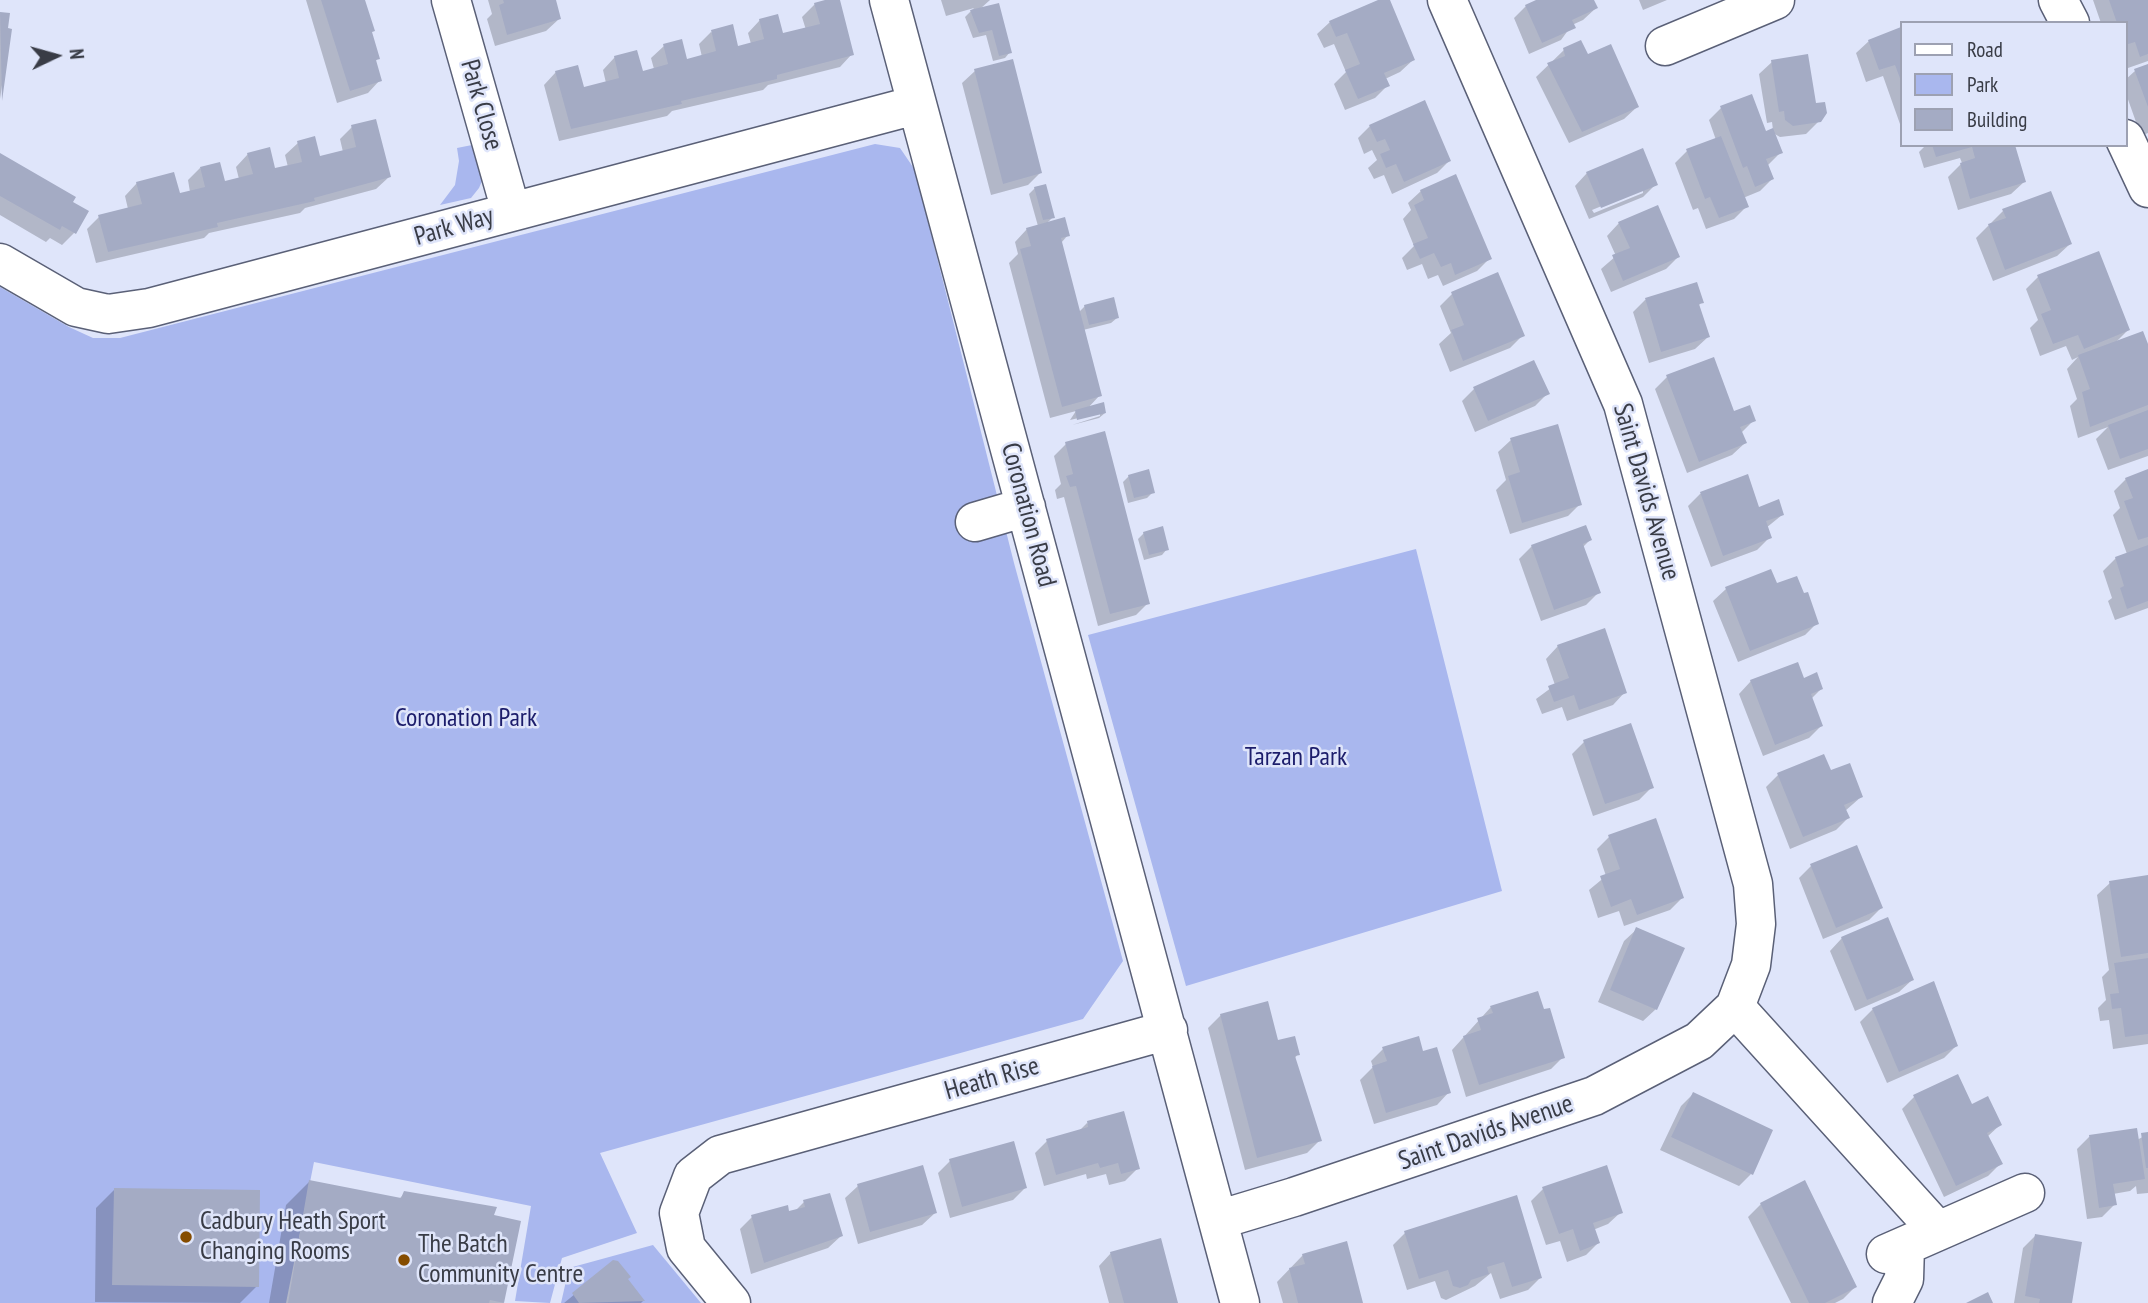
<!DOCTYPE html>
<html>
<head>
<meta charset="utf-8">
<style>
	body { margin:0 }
	#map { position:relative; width:2148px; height:1303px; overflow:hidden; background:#dfe5fa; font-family:"PT Sans Narrow",sans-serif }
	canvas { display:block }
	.legend { position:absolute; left:1900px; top:21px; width:228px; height:126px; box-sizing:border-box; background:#dfe5fa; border:2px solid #9da1b2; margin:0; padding:9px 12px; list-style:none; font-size:21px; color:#393c46 }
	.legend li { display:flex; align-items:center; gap:14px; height:35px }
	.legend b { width:35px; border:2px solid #9da1b2 }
	.north { position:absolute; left:21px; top:21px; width:70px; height:70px; -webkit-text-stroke:5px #dfe5fa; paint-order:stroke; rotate:85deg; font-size:19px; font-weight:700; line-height:28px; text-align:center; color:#393c46 }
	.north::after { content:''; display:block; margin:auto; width:24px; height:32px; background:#393c46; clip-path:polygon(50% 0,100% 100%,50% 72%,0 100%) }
</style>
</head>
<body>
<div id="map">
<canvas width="2148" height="1303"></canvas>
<ul class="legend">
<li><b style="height:9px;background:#fff"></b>Road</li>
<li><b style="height:19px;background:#a9b7ee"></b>Park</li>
<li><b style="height:19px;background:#a4abc4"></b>Building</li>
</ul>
<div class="north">N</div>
</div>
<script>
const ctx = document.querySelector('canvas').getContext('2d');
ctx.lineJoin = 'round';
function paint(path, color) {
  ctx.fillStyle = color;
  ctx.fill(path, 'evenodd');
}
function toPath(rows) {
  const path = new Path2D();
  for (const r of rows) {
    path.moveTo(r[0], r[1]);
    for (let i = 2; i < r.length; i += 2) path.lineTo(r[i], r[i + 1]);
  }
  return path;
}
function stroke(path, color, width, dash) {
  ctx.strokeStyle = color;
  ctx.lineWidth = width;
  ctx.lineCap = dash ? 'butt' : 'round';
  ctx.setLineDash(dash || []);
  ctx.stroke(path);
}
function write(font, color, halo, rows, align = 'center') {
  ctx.font = font + ' "PT Sans Narrow",sans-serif';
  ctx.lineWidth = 5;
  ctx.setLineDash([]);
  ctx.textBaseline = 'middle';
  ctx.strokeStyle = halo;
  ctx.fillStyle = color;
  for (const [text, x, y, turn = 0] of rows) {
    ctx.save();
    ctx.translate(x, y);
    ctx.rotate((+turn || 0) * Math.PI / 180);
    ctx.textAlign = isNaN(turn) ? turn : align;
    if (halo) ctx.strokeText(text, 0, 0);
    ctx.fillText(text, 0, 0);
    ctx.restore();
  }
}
paint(toPath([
	[482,143,485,174,479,188,471,198,440,205,455,185,459,161,457,148],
	[875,144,900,148,915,170,1014,563,1123,961,1083,1019,600,1153,637,1233,562,1258,550,1303,515,1301,531,1206,314,1162,286,1303,0,1303,0,287,69,327,93,338,120,338],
	[1416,549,1502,891,1186,986,1088,635],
	[653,1245,701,1303,561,1303,569,1268]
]), '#a9b7ee');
paint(toPath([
	[306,0,359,0,378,58,375,62,380,80,368,93,337,103],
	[488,0,554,0,559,19,546,31,495,46,487,19,492,14],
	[838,0,852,54,840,67,768,85,763,90,672,111,667,116,559,141,544,85,556,72,583,90,606,83,603,70,615,57,641,73,654,69,651,58,664,46,686,61,702,57,699,44,711,32,737,48,751,44,748,33,760,20,782,35,806,30,802,17,815,4],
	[941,0,990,0,980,9,1010,52,1005,58,993,61,986,35,973,38,965,17,974,8,946,16],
	[1382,0,1388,0,1413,60,1400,72,1385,79,1388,85,1375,98,1345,110,1334,84,1346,72,1334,44,1324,48,1317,34,1330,22],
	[1540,0,1592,0,1596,8,1583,20,1572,25,1561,40,1529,54,1514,18,1526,6],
	[1639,0,1667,0,1643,10],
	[2093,0,2148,0,2148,61,2128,68,2125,23,2101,23],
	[0,14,8,15,5,30,10,30,0,99],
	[1901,29,1901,123,1900,124,1883,76,1866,82,1856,53,1869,41],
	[1564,50,1587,56,1637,107,1624,119,1569,143,1536,77],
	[1772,62,1819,121,1806,134,1780,137,1773,133,1781,152,1768,165,1772,179,1760,191,1743,198,1747,206,1734,219,1706,229,1698,208,1693,210,1675,163,1687,151,1716,140,1709,120,1721,108,1765,133,1773,130,1772,122,1767,123,1759,74],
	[2148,66,2148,133,2141,136,2125,91,2125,80,2135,71],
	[975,71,1040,173,1028,185,991,195,962,83],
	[1370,126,1449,161,1437,173,1392,194,1384,175,1374,179,1368,168,1377,160,1372,150,1364,154,1358,138],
	[352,127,389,177,376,189,305,208,300,213,209,233,204,238,96,263,87,229,99,217,128,209,125,196,137,183,179,195,190,192,188,180,200,168,223,183,239,179,236,167,248,154,274,170,288,167,285,155,298,143,319,158,343,152,340,139],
	[1926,145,2013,145,2024,182,2011,194,1958,210,1948,177,1962,163,1960,158,1924,168,1919,152],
	[0,155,71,203,74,233,62,245,50,238,46,242,0,215],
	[1587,173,1656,184,1643,197,1589,219,1575,186],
	[1643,189,1643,193,1594,213,1592,210],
	[1035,188,1053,217,1046,224,1068,235,1061,243,1079,312,1085,306,1117,318,1111,323,1083,330,1100,395,1087,409,1105,413,1099,418,1072,425,1100,416,1100,413,1070,420,1076,411,1050,418,1009,263,1018,254,1015,242,1027,229,1038,226,1029,194],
	[1421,191,1489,259,1477,271,1443,286,1438,275,1428,279,1422,264,1407,270,1402,258,1414,246,1403,219,1411,210,1408,203],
	[2003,211,2070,244,2057,256,1993,281,1976,238],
	[1619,223,1678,257,1666,269,1611,292,1601,269,1616,256,1607,236],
	[2038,277,2128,330,2115,343,2148,348,2148,456,2108,470,2096,439,2108,427,2078,438,2070,406,2077,399,2067,369,2078,357,2072,360,2066,346,2040,356,2030,328,2038,320,2026,289],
	[1696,284,1702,302,1698,306,1708,337,1695,349,1649,363,1633,312,1645,300],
	[1452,294,1523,335,1510,348,1450,372,1439,344,1451,333,1440,306],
	[1667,377,1733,413,1754,420,1741,433,1745,443,1732,455,1687,473,1655,389],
	[1474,389,1548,393,1535,406,1475,432,1462,401],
	[1511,440,1580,504,1568,516,1510,534,1496,490,1506,480,1498,452],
	[1066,444,1148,603,1136,615,1098,626,1064,497,1057,499,1055,490,1061,484,1054,456],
	[2148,471,2148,608,2115,620,2108,601,2112,598,2103,571,2116,558,2127,554,2113,515,2120,508,2114,491,2126,479],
	[1129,476,1153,492,1147,498,1128,503,1123,482],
	[1747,477,1758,509,1782,515,1766,528,1770,537,1757,550,1711,567,1688,506,1700,494],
	[1144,533,1167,549,1162,555,1144,560,1138,539],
	[1590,540,1582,548,1599,592,1586,605,1541,621,1519,559,1532,546],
	[1770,571,1776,586,1817,623,1805,635,1738,662,1713,601,1726,589],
	[1558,646,1625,692,1613,705,1567,721,1562,707,1542,714,1536,699,1555,685,1546,659],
	[1803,680,1821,689,1811,699,1821,726,1809,738,1763,756,1739,694,1751,681],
	[1584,742,1652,787,1639,800,1593,816,1572,754],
	[1830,773,1861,797,1845,811,1848,818,1836,830,1790,849,1766,787,1778,775],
	[1609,837,1682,898,1670,910,1624,926,1619,911,1598,918,1589,890,1606,876,1597,849],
	[1811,866,1881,908,1869,920,1823,939,1799,878],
	[2148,877,2148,1044,2113,1049,2109,1020,2100,1021,2098,1008,2106,1000,2102,977,2109,970,2097,895,2110,883],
	[1637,929,1656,1009,1643,1021,1598,1002,1624,941],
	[1842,938,1912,980,1899,992,1855,1011,1830,951],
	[1491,1007,1563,1057,1551,1069,1466,1097,1452,1050],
	[1873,1009,1956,1046,1944,1058,1887,1083,1860,1022],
	[1221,1015,1298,1054,1294,1059,1320,1140,1307,1153,1245,1170,1208,1028],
	[1383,1049,1422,1053,1449,1092,1437,1105,1374,1124,1360,1080,1373,1067,1371,1061],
	[1693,1094,1751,1174,1739,1186,1660,1150,1681,1106],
	[1914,1097,1971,1106,2000,1125,1987,1137,2001,1163,1988,1176,1944,1197,1902,1109],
	[1087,1123,1138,1168,1125,1181,1109,1185,1106,1174,1087,1179,1086,1174,1044,1186,1035,1153,1047,1141,1078,1132],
	[2148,1134,2148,1193,2137,1194,2136,1186,2130,1191,2113,1194,2115,1204,2102,1217,2087,1219,2077,1149,2089,1137,2137,1140],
	[950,1161,1025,1188,1013,1200,950,1218,938,1173],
	[310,1181,398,1200,405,1193,519,1222,503,1303,269,1303,286,1205],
	[858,1186,935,1213,922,1225,858,1244,845,1198],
	[1543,1189,1621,1212,1608,1224,1593,1230,1598,1243,1586,1255,1567,1262,1560,1241,1546,1245,1531,1201],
	[114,1190,257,1286,240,1303,95,1302,96,1208],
	[1516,1197,1540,1278,1528,1290,1500,1299,1491,1273,1475,1286,1446,1300,1441,1298,1435,1281,1407,1290,1393,1245,1405,1233],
	[804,1202,841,1236,828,1248,751,1274,740,1229,752,1217,794,1212],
	[1761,1204,1855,1287,1843,1299,1835,1303,1791,1303,1748,1217],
	[2035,1236,2070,1303,2014,1303,2023,1248],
	[1111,1253,1176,1303,1109,1303,1099,1266],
	[1303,1255,1362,1303,1283,1303,1277,1282],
	[614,1262,643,1301,641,1303,564,1303]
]), '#0003');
paint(toPath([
	[321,0,365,0,375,31,372,32,380,59,376,60,382,81,350,91],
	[503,0,556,0,561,19,507,35,499,5,504,3],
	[825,0,840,0,854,55,777,75,777,79,681,101,682,104,571,129,555,71,578,65,584,87,619,78,614,56,637,50,643,71,668,64,663,44,682,39,687,59,716,51,711,30,733,24,738,46,764,39,759,19,778,14,783,33,820,24,814,3],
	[1378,0,1390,0,1415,60,1384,73,1390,86,1358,99,1345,70,1360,64,1347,33,1336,37,1329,21],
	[1536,0,1594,0,1598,8,1572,20,1576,28,1542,43,1525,5],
	[2109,0,2148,0,2148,54,2140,57,2135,42,2125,45,2125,23,2117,23],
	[999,3,1012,53,999,56,992,30,979,33,970,10],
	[0,12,10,13,8,28,12,29,2,101],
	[1901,27,1901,81,1895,65,1879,70,1868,40],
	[1581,40,1588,54,1611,44,1639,107,1582,132,1547,63,1565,56,1563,48],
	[1808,54,1816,103,1825,102,1827,113,1821,122,1793,126,1785,120,1784,111,1779,112,1771,60],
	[1013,59,1042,173,1003,184,974,69],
	[2148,64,2148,107,2134,69],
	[1752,94,1766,131,1773,128,1783,153,1766,159,1774,179,1755,187,1747,166,1743,168,1720,106],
	[1425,100,1451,161,1404,182,1396,164,1386,168,1380,154,1390,150,1385,139,1377,142,1369,125],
	[376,119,391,177,314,198,315,201,217,223,218,227,108,252,98,215,142,204,136,182,174,172,180,193,205,187,200,167,220,162,225,181,253,174,247,153,270,147,275,168,302,162,297,141,315,136,320,156,356,147,351,125],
	[1721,136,1749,207,1719,218,1710,197,1705,199,1686,149],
	[1932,145,2015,145,2026,182,1970,199,1960,163,1975,158,1972,147,1936,157],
	[1643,148,1658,185,1601,208,1586,172],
	[0,153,76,197,73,202,89,211,76,234,62,226,60,230,0,196],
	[1456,174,1492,259,1455,275,1451,263,1441,267,1434,253,1420,259,1413,244,1428,238,1414,205,1424,200,1420,190],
	[1046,184,1055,218,1043,220,1034,187],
	[2051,191,2072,244,2005,270,1988,224,2006,218,2002,209],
	[1658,205,1680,257,1623,281,1612,255,1630,248,1618,222],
	[1065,217,1070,236,1061,238,1102,396,1062,407,1020,249,1031,246,1026,228],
	[2099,251,2130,330,2084,349,2078,335,2053,344,2041,314,2051,310,2037,275],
	[1498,272,1525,336,1463,361,1451,330,1464,325,1451,292],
	[1697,282,1704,303,1699,304,1710,337,1661,352,1645,298],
	[1114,297,1119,318,1089,325,1084,305],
	[2143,331,2148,344,2148,405,2090,427,2082,392,2090,389,2078,355],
	[1714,357,1734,411,1750,405,1756,421,1740,427,1747,443,1699,462,1666,375],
	[1534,360,1550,394,1488,421,1473,387],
	[1104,402,1106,413,1077,420,1075,410],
	[2148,410,2148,449,2120,459,2108,425],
	[1558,424,1582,505,1522,523,1508,476,1520,472,1510,438],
	[1105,431,1150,604,1110,614,1076,486,1070,487,1066,476,1073,474,1065,442],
	[1149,469,1155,493,1134,498,1128,475],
	[2148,469,2148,537,2138,540,2124,501,2133,498,2125,478],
	[1748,474,1759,507,1779,499,1784,515,1766,521,1772,538,1723,556,1700,492],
	[1586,525,1592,540,1583,544,1601,593,1554,610,1531,545],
	[1163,526,1169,550,1149,555,1143,532],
	[2148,545,2148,601,2127,609,2120,588,2124,586,2115,557],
	[1771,569,1777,583,1797,576,1804,593,1808,592,1819,624,1750,651,1725,587],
	[1605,628,1627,693,1579,710,1574,695,1554,702,1548,686,1569,678,1557,645],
	[1798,662,1804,678,1817,672,1823,689,1811,694,1823,726,1775,745,1750,680],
	[1631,723,1654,788,1605,804,1583,740],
	[1824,754,1831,770,1850,763,1863,797,1844,805,1850,818,1803,837,1777,773],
	[1656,818,1684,898,1637,915,1631,899,1611,907,1600,876,1620,869,1608,835],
	[1857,845,1883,908,1836,928,1810,864],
	[2148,875,2148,953,2121,957,2109,881],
	[1888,917,1914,980,1867,1000,1841,937],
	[1636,927,1685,948,1657,1010,1610,990],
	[2148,958,2148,1034,2125,1037,2121,1008,2112,1009,2110,994,2119,993,2114,963],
	[1934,981,1958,1046,1899,1072,1872,1008],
	[1538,991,1544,1009,1550,1008,1565,1058,1479,1085,1463,1036,1481,1030,1477,1018,1493,1013,1490,1006],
	[1268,1001,1278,1040,1295,1036,1300,1055,1295,1056,1322,1141,1257,1158,1220,1014],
	[1419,1036,1423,1051,1437,1047,1451,1093,1386,1113,1372,1066,1387,1061,1382,1047],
	[1958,1074,1972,1104,1988,1096,2002,1125,1987,1133,2003,1164,1956,1186,1913,1095],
	[1693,1092,1773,1130,1753,1175,1671,1137],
	[1124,1111,1140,1169,1121,1174,1118,1163,1100,1168,1098,1163,1056,1175,1046,1139,1088,1127,1087,1121],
	[2137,1128,2145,1179,2113,1184,2117,1205,2099,1208,2089,1135],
	[2148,1132,2148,1168,2146,1168,2141,1133],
	[1014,1141,1027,1188,962,1207,949,1159],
	[923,1165,937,1213,870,1232,857,1184],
	[1607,1165,1623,1213,1593,1223,1600,1243,1580,1251,1573,1229,1559,1234,1542,1187],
	[309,1180,401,1198,404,1191,497,1207,494,1215,521,1221,504,1303,490,1300,489,1303,288,1303],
	[1805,1180,1857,1287,1825,1303,1809,1303,1760,1203],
	[114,1188,260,1190,259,1287,112,1285],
	[830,1193,843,1236,764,1263,751,1215,788,1205,789,1211,805,1207,803,1200],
	[1517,1195,1542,1278,1512,1287,1504,1262,1487,1267,1489,1274,1471,1280,1468,1285,1460,1288,1453,1286,1448,1270,1419,1279,1404,1231],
	[2035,1234,2082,1242,2072,1303,2039,1303,2040,1299,2025,1296],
	[1161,1238,1178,1303,1124,1303,1110,1252],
	[1347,1241,1363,1303,1298,1303,1289,1268,1305,1264,1302,1254],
	[613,1260,618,1261,631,1277,628,1279,645,1301,579,1303,572,1293],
	[1988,1292,1993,1303,1966,1303]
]), '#a4abc4');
const minor = toPath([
	[451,0,511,211],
	[889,0,1240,1303],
	[2058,0,2070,23],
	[1665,46,1775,0],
	[2125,139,2148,188],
	[0,263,76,307,108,314,149,308,916,105],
	[975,522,1026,507],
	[1735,1007,1938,1231],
	[1218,1220,1294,1197,1594,1096,1699,1041,1735,1007,1751,965,1756,924,1753,884,1623,404,1447,0],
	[1886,1254,2025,1193],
	[731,1303,686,1248,679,1213,693,1176,720,1155,1168,1030],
	[1892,1303,1904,1279,1905,1246]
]);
stroke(minor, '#5a6077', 41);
stroke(minor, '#fff', 38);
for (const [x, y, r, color] of [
	[186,1237,7,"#854c00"],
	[404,1260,7,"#854c00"]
]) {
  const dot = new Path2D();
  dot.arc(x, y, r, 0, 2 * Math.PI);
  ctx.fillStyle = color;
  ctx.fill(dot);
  stroke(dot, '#dfe5fa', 2.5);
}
write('26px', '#393c46', '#dfe5fa', [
	["Park Close",481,105,74],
	["Park Way",454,227,-16],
	["Saint Davids Avenue",1646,492,74],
	["Coronation Road",1028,515,75],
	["Heath Rise",992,1079,-16],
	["Saint Davids Avenue",1486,1133,-19]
]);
write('26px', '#1c1d6b', '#dfe5fa', [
	["Coronation Park",466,719],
	["Tarzan Park",1296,758]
]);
write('26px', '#393c46', '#dfe5fa', [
	["Cadbury Heath Sport",200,1222],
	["Changing Rooms",200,1252],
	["The Batch",418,1245],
	["Community Centre",418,1275]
], 'left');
</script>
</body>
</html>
